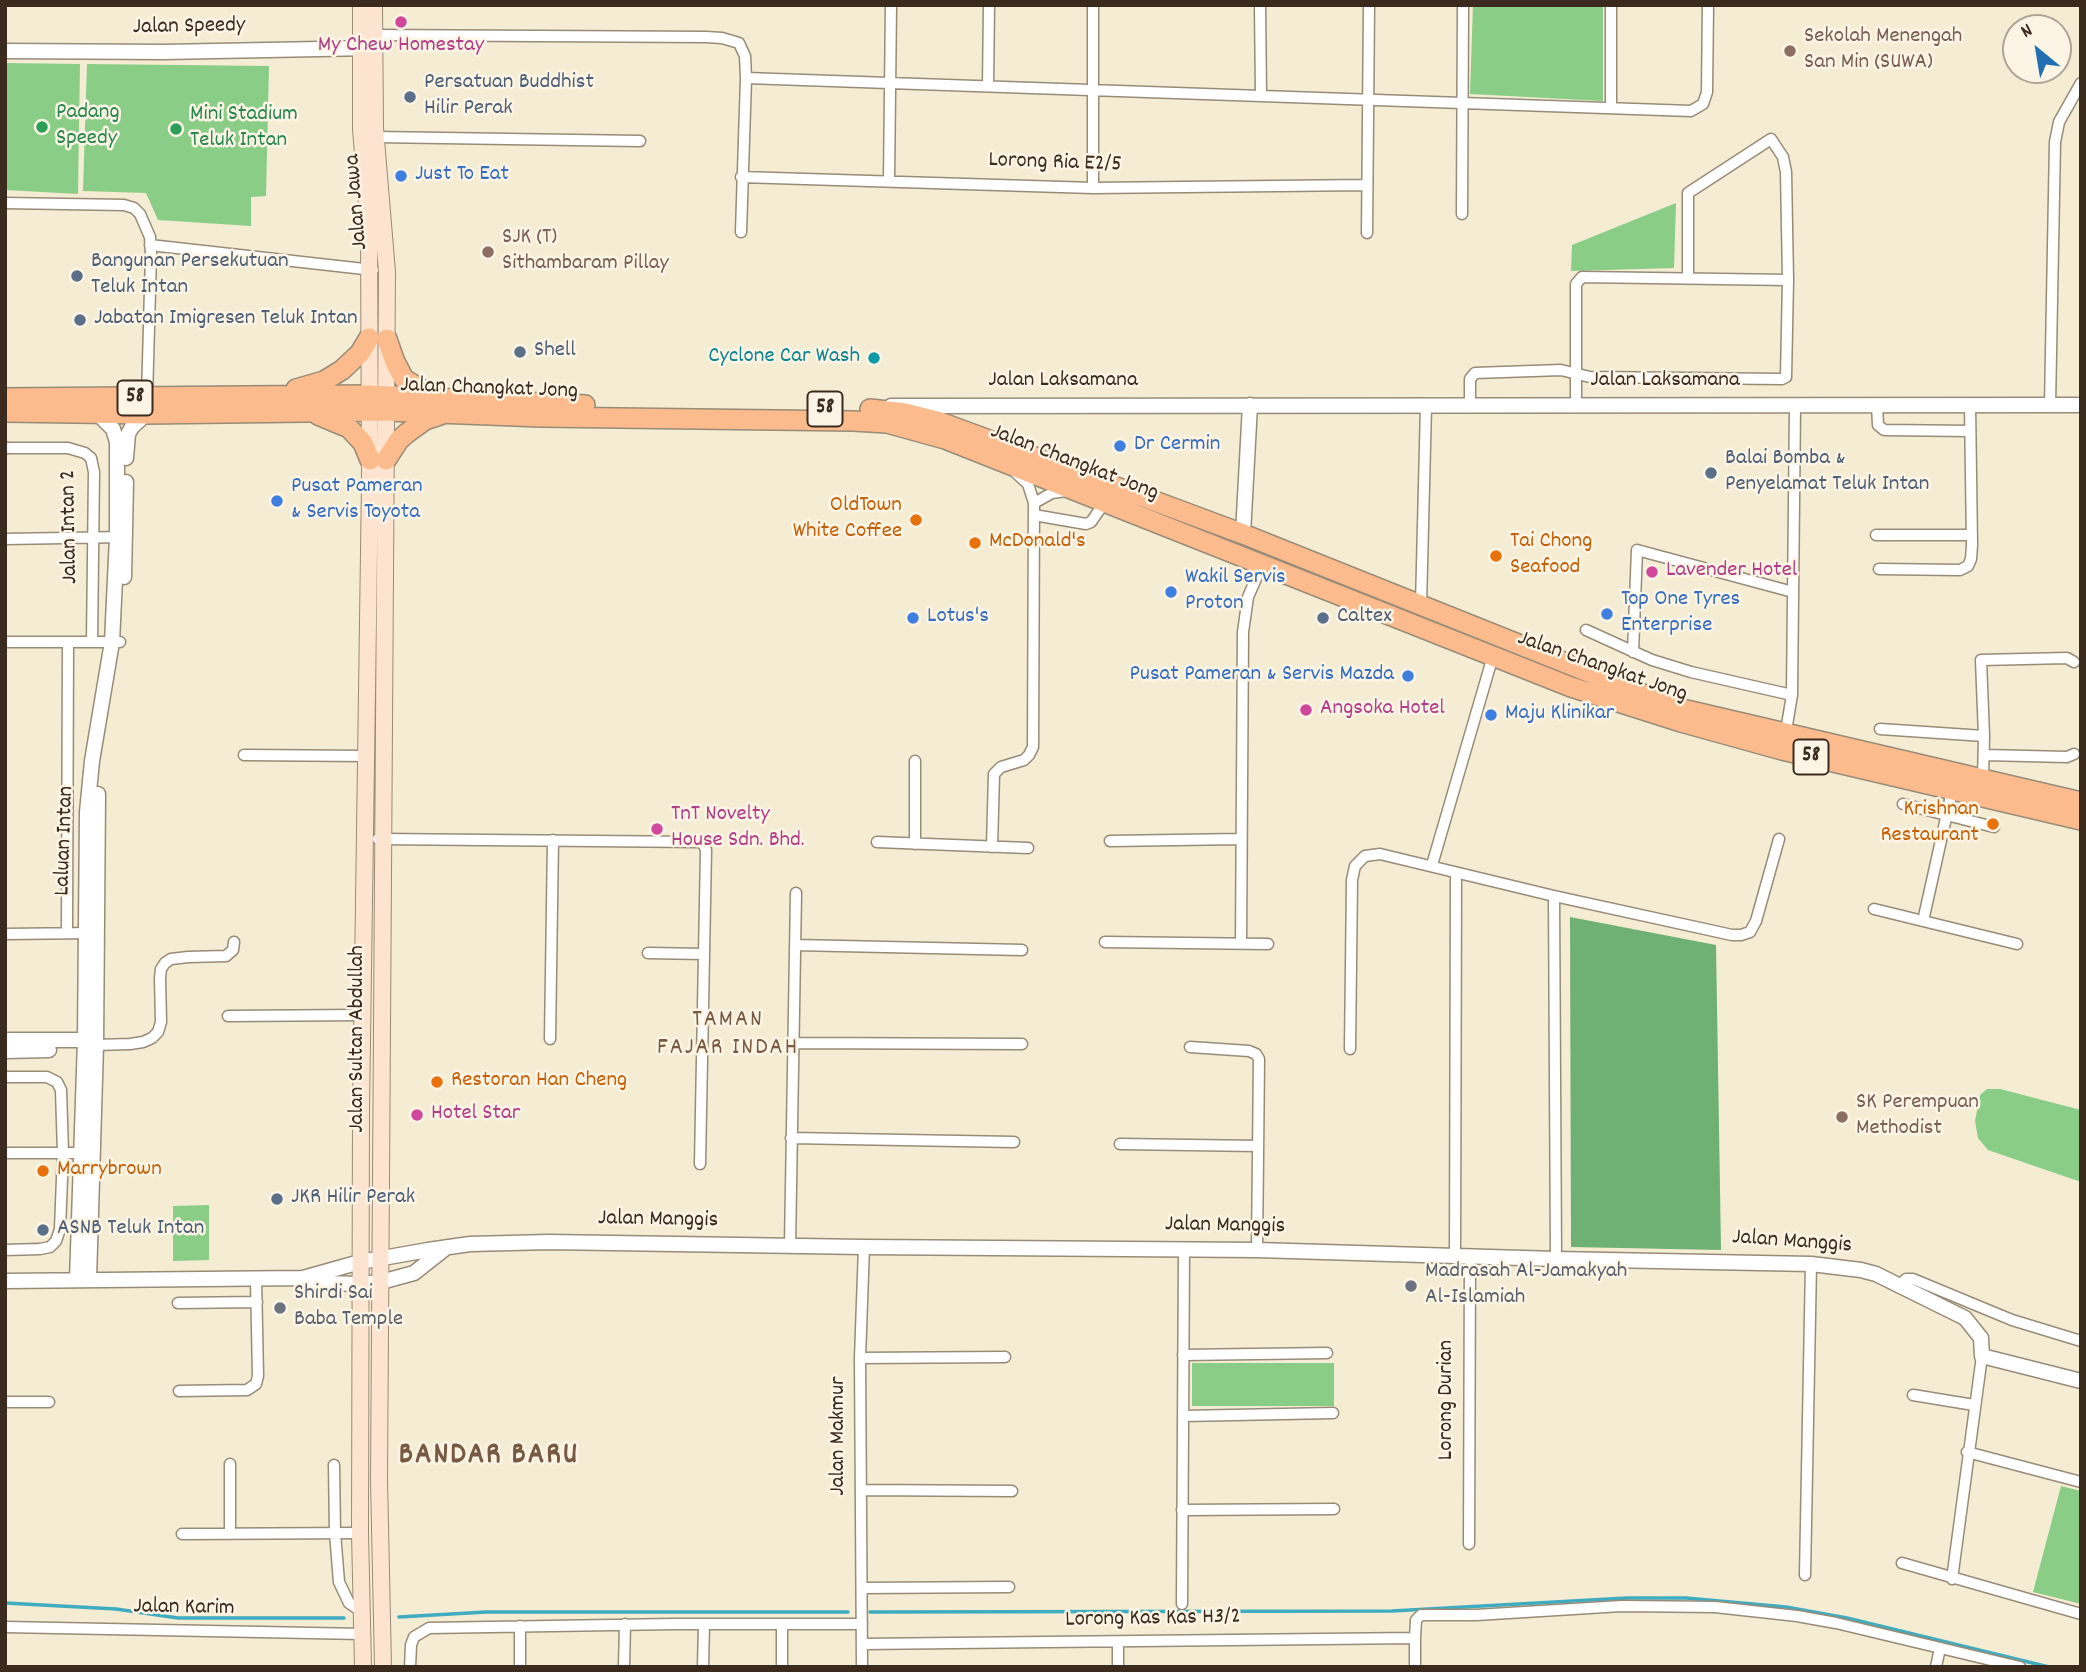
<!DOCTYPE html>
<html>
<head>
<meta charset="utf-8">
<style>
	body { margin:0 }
	#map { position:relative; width:2086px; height:1672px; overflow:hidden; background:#f4ecd3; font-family:Dekko,sans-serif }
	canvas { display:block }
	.frame { position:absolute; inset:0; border:7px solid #3b2a1e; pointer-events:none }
	.north { position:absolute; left:2002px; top:14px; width:70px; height:70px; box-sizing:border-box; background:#fcf5e5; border:2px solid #afa495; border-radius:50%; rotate:330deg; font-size:19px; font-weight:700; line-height:28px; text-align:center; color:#3b2a1e }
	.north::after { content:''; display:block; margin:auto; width:24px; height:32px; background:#1f6fb2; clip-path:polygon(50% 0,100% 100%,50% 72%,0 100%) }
</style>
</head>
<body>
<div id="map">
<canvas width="2086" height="1672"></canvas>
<div class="frame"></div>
<div class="north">N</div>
</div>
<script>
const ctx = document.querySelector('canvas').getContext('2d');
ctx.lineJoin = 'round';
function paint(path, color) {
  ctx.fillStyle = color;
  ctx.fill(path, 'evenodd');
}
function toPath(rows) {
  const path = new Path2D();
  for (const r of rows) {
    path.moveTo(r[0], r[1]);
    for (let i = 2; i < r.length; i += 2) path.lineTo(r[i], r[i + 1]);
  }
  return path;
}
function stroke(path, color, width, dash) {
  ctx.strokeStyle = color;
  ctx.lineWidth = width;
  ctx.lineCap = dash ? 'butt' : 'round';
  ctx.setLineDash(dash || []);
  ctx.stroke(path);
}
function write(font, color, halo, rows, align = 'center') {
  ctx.font = font + ' Dekko,sans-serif';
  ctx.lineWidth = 5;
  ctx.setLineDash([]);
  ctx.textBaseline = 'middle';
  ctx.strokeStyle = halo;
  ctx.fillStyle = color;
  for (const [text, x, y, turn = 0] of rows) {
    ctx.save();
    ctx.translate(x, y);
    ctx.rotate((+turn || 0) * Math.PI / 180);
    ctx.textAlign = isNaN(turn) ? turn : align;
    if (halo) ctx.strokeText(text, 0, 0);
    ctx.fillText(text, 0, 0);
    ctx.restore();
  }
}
paint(toPath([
	[1473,5,1603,5,1603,101,1470,94],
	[5,63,80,64,78,194,5,190],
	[87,64,269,66,266,196,251,197,251,226,158,220,146,193,83,191],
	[1676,203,1674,268,1571,271,1572,245],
	[1987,1089,2000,1089,2081,1110,2081,1182,1988,1150,1978,1138,1975,1121,1980,1095],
	[209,1205,209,1260,173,1261,173,1206],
	[1192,1363,1334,1363,1334,1406,1192,1406],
	[2061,1486,2081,1491,2081,1604,2033,1592]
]), '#8acd87');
paint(toPath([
	[1570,917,1716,945,1721,1250,1571,1247]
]), '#6fb074');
stroke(toPath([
	[5,1603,116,1609,178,1618,344,1618],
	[870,1612,1392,1611,1627,1598,1686,1598,1786,1607,1847,1618,2049,1667],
	[399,1617,486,1612,848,1612]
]), '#40acbf', 3.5);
const minor = toPath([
	[1260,5,1261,95],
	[370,35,706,37,722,38,739,43,745,56,746,78,741,232],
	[746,78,1691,111,1703,104,1707,92,1708,5],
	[988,86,989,5],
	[1611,108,1611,5],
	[376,137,640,141],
	[741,177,1093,188,1367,185],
	[889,180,891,5],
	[1093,188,1093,5],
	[5,203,124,205,134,208,140,214,150,237,151,254,147,398],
	[1462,214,1463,5],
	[1367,233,1369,5],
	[150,245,373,270],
	[1576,405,1576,284,1582,277,1788,280],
	[1877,405,1878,425,1884,430,1970,431],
	[2050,405,2055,142,2059,122,2081,83],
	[1470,406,1470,379,1475,373,1561,370,1590,377,1782,379,1786,377,1788,280,1786,172,1783,157,1771,139,1688,193,1688,279],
	[5,448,68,448,85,453,91,458,94,472,92,642],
	[1034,503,1052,493,1066,491],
	[1034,515,1086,524,1091,522,1105,502],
	[1876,535,1972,535],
	[5,539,124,537],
	[1879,569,1960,570,1968,566,1971,559,1972,545,1970,405],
	[1421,605,1426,406],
	[1586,630,1652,660,1691,672,1792,695],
	[5,642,120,642],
	[1633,652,1637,550,1793,592],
	[1880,729,1984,736],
	[1785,737,1792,695,1795,405],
	[244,755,367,756],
	[1985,755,2067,757,2074,754],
	[1983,780,1984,736,1981,660,2067,658,2074,662],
	[1903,804,1994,827],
	[378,839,700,842,704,845,706,850,700,1164],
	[1110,841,1241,839],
	[877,842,1028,848],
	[915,844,915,761],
	[992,847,994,774,1001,767,1024,760,1029,755,1033,747,1034,503,1028,484,1016,473],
	[1432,865,1493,656],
	[1554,896,1556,1259],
	[1874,909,2017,944],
	[1923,921,1952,791],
	[67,933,68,642],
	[5,934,93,933],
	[1105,942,1268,944],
	[1241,943,1243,632,1248,597,1262,565],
	[795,945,1022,950],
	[648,953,704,954],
	[228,1016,362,1015],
	[550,1039,553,840],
	[793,1043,1022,1044],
	[96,1045,130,1044,143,1042,152,1038,158,1032,161,1022,160,978,161,969,165,963,171,959,188,957,226,956,233,950,234,942],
	[1190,1047,1249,1051,1256,1054,1259,1059,1257,1250],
	[1350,1049,1352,880,1355,866,1365,856,1380,854,1554,896,1732,935,1741,935,1750,932,1756,921,1779,839],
	[5,1077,47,1077,57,1082,61,1090,63,1153,60,1229,56,1241,50,1247,40,1249,5,1250],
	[791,1138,1014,1142],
	[1120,1144,1258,1146],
	[5,1153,86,1153],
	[790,1246,796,893],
	[1455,1256,1456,873],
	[1900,1285,1906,1279,1913,1279,2012,1320,2081,1341],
	[178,1303,257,1302],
	[1183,1355,1327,1353],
	[860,1358,1005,1357],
	[179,1391,247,1390,256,1384,258,1376,256,1279],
	[1913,1395,1974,1405],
	[5,1402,49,1402],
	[1183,1416,1333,1413],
	[1967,1452,2081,1482],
	[334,1465,335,1533,339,1582,349,1603,362,1612],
	[861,1490,1012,1491],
	[1182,1510,1334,1509],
	[182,1534,360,1533],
	[230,1534,230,1464],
	[1469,1544,1470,1257],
	[1902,1563,2081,1614],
	[1805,1575,1811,1264],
	[1952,1579,1982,1356],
	[862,1588,1009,1587],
	[1182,1604,1184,1249],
	[5,1627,362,1634],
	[1415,1638,1416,1620,1421,1615,1476,1615,1622,1606,1715,1607,1797,1616,1836,1623,2020,1667],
	[1118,1642,1118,1667],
	[862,1644,1415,1638,1415,1667],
	[410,1667,411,1645,414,1637,429,1628,673,1624,862,1624],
	[520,1667,520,1626],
	[624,1667,625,1624],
	[703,1667,704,1624],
	[782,1667,782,1624],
	[862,1667,860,1358,864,1247],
	[1936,1667,1940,1648]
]);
const tertiary = toPath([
	[5,51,164,52,371,48],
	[891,406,2081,405],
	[126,458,128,434,132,427,146,414],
	[1243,534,1250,405],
	[124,577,126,482],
	[5,1040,85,1040,91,1043],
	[5,1051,49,1050],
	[303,1278,360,1262,428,1250,470,1244,549,1242,864,1247,1257,1250,1556,1259,1811,1264,1861,1270,1876,1274,1965,1318,1981,1338,1982,1356,2081,1381],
	[89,1279,96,1045,98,794],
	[77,1280,85,1040,87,812,92,761,112,642,117,537,117,442,113,429,97,413],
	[5,1281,303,1278,323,1283,360,1284,381,1282,414,1273,447,1247]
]);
const secondary = toPath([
	[361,5,361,129,369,229,370,481,361,1111,360,1533,363,1667],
	[374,5,375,128,387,272,379,1479,383,1667]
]);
const trunk = toPath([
	[387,339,395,362,404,379,431,395],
	[296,389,324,381,342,370,360,353,369,338],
	[5,398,369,395,585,405],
	[870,409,905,413,940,422,1149,499,1243,534,1678,708,2081,802],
	[5,412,146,414,385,411,541,417,853,421,887,423,945,439,1571,687,1681,722,1782,750,2081,820],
	[318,415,349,428,363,443,370,460],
	[386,460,399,440,407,433,425,420,440,415]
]);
stroke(minor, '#988b78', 13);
stroke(tertiary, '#988b78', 17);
stroke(secondary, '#988b78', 18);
stroke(trunk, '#988b78', 22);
stroke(minor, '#fff', 10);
stroke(tertiary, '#fff', 14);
stroke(secondary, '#fde4d1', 16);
stroke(trunk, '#fbbb8d', 19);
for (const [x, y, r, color] of [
	[401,22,7,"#d1479c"],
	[1790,51,7,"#8d6e63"],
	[410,97,7,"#5c6f8a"],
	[42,127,7,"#2e9e5b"],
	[176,129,7,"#2e9e5b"],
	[401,176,7,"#3f7fe0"],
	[488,252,7,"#8d6e63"],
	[77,276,7,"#5c6f8a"],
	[80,320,7,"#5c6f8a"],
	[520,352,7,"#5c6f8a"],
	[874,358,7,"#0f9aa8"],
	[1120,446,7,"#3f7fe0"],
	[1711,473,7,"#5c6f8a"],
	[277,501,7,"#3f7fe0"],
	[916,520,7,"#e8710a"],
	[975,543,7,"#e8710a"],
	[1496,556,7,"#e8710a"],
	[1652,572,7,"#d1479c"],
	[1171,592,7,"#3f7fe0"],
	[1607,614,7,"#3f7fe0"],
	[913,618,7,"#3f7fe0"],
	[1323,618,7,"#5c6f8a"],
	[1408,676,7,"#3f7fe0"],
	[1306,710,7,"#d1479c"],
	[1491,715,7,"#3f7fe0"],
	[1993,824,7,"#e8710a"],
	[657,829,7,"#d1479c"],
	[437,1082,7,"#e8710a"],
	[417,1115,7,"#d1479c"],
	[1842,1117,7,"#8d6e63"],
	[43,1171,7,"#e8710a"],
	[277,1199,7,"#5c6f8a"],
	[43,1230,7,"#5c6f8a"],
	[1411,1286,7,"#6b7280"],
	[280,1308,7,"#6b7280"]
]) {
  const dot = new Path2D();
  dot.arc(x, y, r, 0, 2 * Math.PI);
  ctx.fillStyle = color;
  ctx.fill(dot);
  stroke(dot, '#fcf5e5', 2.5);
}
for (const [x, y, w] of [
	[135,398,35],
	[825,409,35],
	[1811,757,35]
]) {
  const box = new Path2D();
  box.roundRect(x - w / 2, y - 17.5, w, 35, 5);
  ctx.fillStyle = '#fcf5e5';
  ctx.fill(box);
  stroke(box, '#3b2a1e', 2);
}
write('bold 21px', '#3b2a1e', null, [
	["58",135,398],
	["58",825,409],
	["58",1811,757]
]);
write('23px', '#3b2a1e', '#fcf5e5', [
	["Jalan Speedy",189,28,-1],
	["Lorong Ria E2/5",1055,164,2],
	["Jalan Jawa",358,202,-95],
	["Jalan Laksamana",1063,382],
	["Jalan Laksamana",1665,382],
	["Jalan Changkat Jong",489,390,2],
	["Jalan Changkat Jong",1074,464,21],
	["Jalan Intan 2",71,527,-91],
	["Jalan Changkat Jong",1602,668,19],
	["Laluan Intan",66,841,-88],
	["Jalan Sultan Abdullah",359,1039,-90],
	["Jalan Manggis",658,1221,1],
	["Jalan Manggis",1225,1227,1],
	["Jalan Manggis",1792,1243,4],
	["Lorong Durian",1448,1400,-90],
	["Jalan Makmur",840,1436,-90],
	["Jalan Karim",184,1609,1],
	["Lorong Kas Kas H3/2",1153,1620,-1]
]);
write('23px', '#785e54', '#fcf5e5', [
	["Sekolah Menengah",1804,38],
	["San Min (SUWA)",1804,64],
	["SJK (T)",502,239],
	["Sithambaram Pillay",502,265],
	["SK Perempuan",1856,1104],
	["Methodist",1856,1130]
], 'left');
write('23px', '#b23c85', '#fcf5e5', [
	["My Chew Homestay",401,47,"center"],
	["Lavender Hotel",1666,572],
	["Angsoka Hotel",1320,710],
	["TnT Novelty",671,816],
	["House Sdn. Bhd.",671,842],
	["Hotel Star",431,1115]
], 'left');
write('23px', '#4e5e75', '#fcf5e5', [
	["Persatuan Buddhist",424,84],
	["Hilir Perak",424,110],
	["Bangunan Persekutuan",91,263],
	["Teluk Intan",91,289],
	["Jabatan Imigresen Teluk Intan",94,320],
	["Shell",534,352],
	["Balai Bomba &",1725,460],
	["Penyelamat Teluk Intan",1725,486],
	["Caltex",1337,618],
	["JKR Hilir Perak",291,1199],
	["ASNB Teluk Intan",57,1230]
], 'left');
write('23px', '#27864d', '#fcf5e5', [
	["Padang",56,114],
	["Speedy",56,140],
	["Mini Stadium",190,116],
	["Teluk Intan",190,142]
], 'left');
write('23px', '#366cbe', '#fcf5e5', [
	["Just To Eat",415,176],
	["Dr Cermin",1134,446],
	["Pusat Pameran",291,488],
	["& Servis Toyota",291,514],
	["Wakil Servis",1185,579],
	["Proton",1185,605],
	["Top One Tyres",1621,601],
	["Enterprise",1621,627],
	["Lotus's",927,618],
	["Pusat Pameran & Servis Mazda",1394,676,"right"],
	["Maju Klinikar",1505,715]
], 'left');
write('23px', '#0d838f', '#fcf5e5', [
	["Cyclone Car Wash",860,358]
], 'right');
write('23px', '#c56008', '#fcf5e5', [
	["OldTown",902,507,"right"],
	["White Coffee",902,533,"right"],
	["McDonald's",989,543],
	["Tai Chong",1510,543],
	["Seafood",1510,569],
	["Krishnan",1979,811,"right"],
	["Restaurant",1979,837,"right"],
	["Restoran Han Cheng",451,1082],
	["Marrybrown",57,1171]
], 'left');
write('23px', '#5b616d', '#fcf5e5', [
	["Madrasah Al-Jamakyah",1425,1273],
	["Al-Islamiah",1425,1299],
	["Shirdi Sai",294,1295],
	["Baba Temple",294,1321]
], 'left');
ctx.letterSpacing = '2px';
write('24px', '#785a42', '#fcf5e5', [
	["TAMAN",728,1022],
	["FAJAR INDAH",728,1050]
]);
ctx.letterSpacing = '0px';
ctx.letterSpacing = '2px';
write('bold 30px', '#785a42', '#fcf5e5', [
	["BANDAR BARU",489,1458]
]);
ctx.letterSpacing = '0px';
</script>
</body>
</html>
